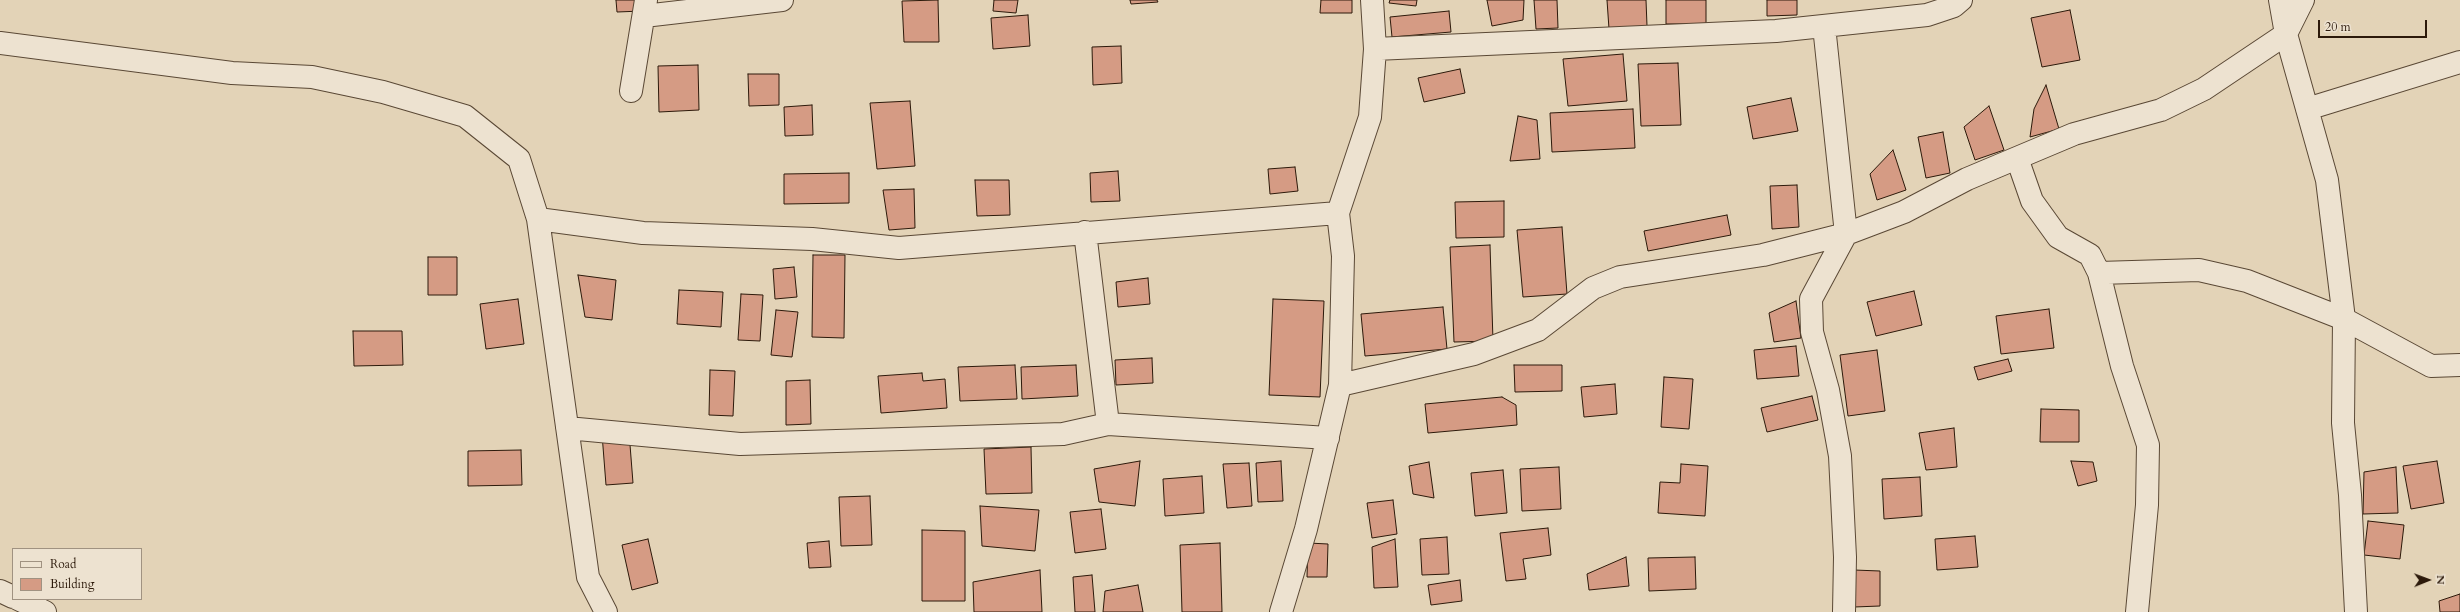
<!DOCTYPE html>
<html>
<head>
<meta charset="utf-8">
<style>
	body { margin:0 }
	#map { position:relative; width:2460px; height:612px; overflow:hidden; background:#e3d3b7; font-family:Cardo,serif }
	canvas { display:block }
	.legend { position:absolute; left:12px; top:548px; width:130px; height:52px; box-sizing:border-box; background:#ede2d0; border:1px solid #a09281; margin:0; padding:5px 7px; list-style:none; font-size:12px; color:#2c190a }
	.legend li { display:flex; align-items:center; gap:8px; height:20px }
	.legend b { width:20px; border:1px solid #a09281 }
	.north { position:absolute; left:2408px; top:560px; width:40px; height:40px; -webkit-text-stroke:3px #ede2d0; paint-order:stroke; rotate:89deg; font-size:11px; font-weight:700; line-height:16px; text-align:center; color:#2c190a }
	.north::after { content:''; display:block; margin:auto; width:14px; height:18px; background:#2c190a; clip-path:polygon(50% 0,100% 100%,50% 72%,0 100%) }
	.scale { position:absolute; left:2318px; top:20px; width:109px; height:18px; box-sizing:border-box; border:2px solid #2c190a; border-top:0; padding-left:5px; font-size:12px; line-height:14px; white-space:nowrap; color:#2c190a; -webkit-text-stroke:3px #ede2d0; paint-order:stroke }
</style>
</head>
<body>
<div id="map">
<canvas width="2460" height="612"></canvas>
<ul class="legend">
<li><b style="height:5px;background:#ede2d0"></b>Road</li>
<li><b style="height:11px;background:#d59b84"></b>Building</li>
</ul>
<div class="north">N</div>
<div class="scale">20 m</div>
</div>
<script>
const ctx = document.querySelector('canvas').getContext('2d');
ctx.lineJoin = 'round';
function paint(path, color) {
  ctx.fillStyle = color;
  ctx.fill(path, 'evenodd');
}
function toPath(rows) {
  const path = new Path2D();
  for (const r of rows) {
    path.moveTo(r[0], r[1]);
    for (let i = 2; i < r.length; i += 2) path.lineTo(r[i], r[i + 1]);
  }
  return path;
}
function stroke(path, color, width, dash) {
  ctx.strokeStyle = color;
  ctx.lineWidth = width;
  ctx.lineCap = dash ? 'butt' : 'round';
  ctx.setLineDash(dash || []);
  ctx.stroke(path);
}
const building = toPath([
	[616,0,642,0,642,11,617,12,616,0],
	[938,0,939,42,904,42,902,1,938,0],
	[994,0,1018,0,1016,13,993,11,994,0],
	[1130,0,1157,0,1158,2,1131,4,1130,0],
	[1321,0,1352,0,1352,13,1320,13,1321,0],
	[1390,0,1417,0,1416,6,1389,3,1390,0],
	[1487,0,1524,0,1523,20,1492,26,1487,0],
	[1534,0,1557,0,1558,28,1536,29,1534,0],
	[1607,0,1646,0,1647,26,1609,29,1607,0],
	[1666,0,1706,0,1706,24,1666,24,1666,0],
	[1767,0,1797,0,1797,15,1767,16,1767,0],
	[2070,10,2080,60,2042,67,2031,18,2070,10],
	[1449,11,1451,32,1392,37,1390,17,1449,11],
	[1028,15,1030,46,993,49,991,18,1028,15],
	[1121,46,1122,83,1093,85,1092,47,1121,46],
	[1623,54,1627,101,1568,106,1563,59,1623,54],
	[1678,63,1681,125,1641,126,1638,64,1678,63],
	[698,65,699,110,659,112,658,66,698,65],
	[1460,69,1465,93,1424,102,1418,78,1460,69],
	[748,74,779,74,779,105,749,106,748,74],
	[2046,85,2059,129,2030,137,2034,109,2046,85],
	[1791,98,1798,131,1753,139,1747,107,1791,98],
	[910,101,915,166,877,169,870,103,910,101],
	[812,105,813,135,785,136,784,107,812,105],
	[1989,106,2004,150,1975,160,1964,127,1989,106],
	[1633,109,1635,148,1552,152,1550,113,1633,109],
	[1518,116,1537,120,1540,159,1510,161,1518,116],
	[1943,132,1950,173,1926,178,1918,137,1943,132],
	[1893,150,1906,190,1877,200,1870,174,1893,150],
	[1295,167,1298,191,1270,194,1268,169,1295,167],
	[1118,171,1120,201,1091,202,1090,173,1118,171],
	[849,173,849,203,784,204,784,174,849,173],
	[975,180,1009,180,1010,215,977,216,975,180],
	[1797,185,1799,227,1772,229,1770,186,1797,185],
	[914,189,915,228,889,230,883,190,914,189],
	[1504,201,1504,237,1456,238,1455,202,1504,201],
	[1727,215,1731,235,1648,251,1644,231,1727,215],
	[1562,227,1567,294,1523,297,1517,230,1562,227],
	[1490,245,1493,341,1454,342,1450,247,1490,245],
	[813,255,845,255,844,338,812,337,813,255],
	[428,257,457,257,457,295,428,295,428,257],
	[794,267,797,297,775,299,773,269,794,267],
	[578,275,616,280,612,320,585,317,578,275],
	[1148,278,1150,304,1118,307,1116,282,1148,278],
	[679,290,723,292,721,327,677,324,679,290],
	[1914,291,1922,325,1876,336,1867,302,1914,291],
	[741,294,763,295,760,341,738,340,741,294],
	[518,299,524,344,486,349,480,304,518,299],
	[1273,299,1324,301,1320,397,1269,395,1273,299],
	[1796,301,1801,338,1774,342,1769,313,1796,301],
	[1443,307,1447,349,1365,356,1361,314,1443,307],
	[2049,309,2054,348,2001,354,1996,316,2049,309],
	[776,310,798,312,792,357,771,355,776,310],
	[353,331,402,331,403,365,354,366,353,331],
	[1796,346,1799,376,1757,379,1754,350,1796,346],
	[1877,350,1885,411,1848,416,1840,355,1877,350],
	[1152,358,1153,383,1116,385,1115,360,1152,358],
	[2008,359,2012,371,1978,380,1974,367,2008,359],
	[1015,365,1017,399,960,401,958,367,1015,365],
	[1076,365,1078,396,1022,399,1021,367,1076,365],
	[1514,365,1562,365,1562,391,1515,392,1514,365],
	[710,370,735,371,733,416,709,415,710,370],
	[922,373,923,381,945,379,947,408,881,413,878,376,922,373],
	[1664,377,1693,379,1689,429,1661,427,1664,377],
	[810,380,811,424,786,425,786,381,810,380],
	[1615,384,1617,414,1584,417,1581,387,1615,384],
	[1812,396,1818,420,1767,432,1761,408,1812,396],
	[1502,397,1516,405,1517,425,1428,433,1425,404,1502,397],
	[2041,409,2079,410,2079,442,2040,442,2041,409],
	[1954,428,1957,467,1926,470,1919,433,1954,428],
	[629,432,633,483,606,485,602,434,629,432],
	[1031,447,1032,493,986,494,984,449,1031,447],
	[521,450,522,485,468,486,468,451,521,450],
	[1140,461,1135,506,1099,502,1094,469,1140,461],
	[1281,461,1283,501,1258,502,1256,463,1281,461],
	[2071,461,2093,462,2097,481,2078,486,2071,461],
	[2437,461,2444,503,2411,509,2403,466,2437,461],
	[1429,462,1434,498,1413,494,1409,466,1429,462],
	[1249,463,1252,506,1227,508,1223,464,1249,463],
	[1681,464,1708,466,1705,516,1658,513,1660,482,1680,483,1681,464],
	[1559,467,1561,509,1522,511,1520,469,1559,467],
	[2396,467,2398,513,2363,514,2364,472,2396,467],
	[1503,470,1507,513,1475,516,1471,473,1503,470],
	[1202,476,1204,513,1165,516,1163,479,1202,476],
	[1920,477,1922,516,1884,519,1882,479,1920,477],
	[870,496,872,545,841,546,839,497,870,496],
	[1393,500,1397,534,1372,538,1367,503,1393,500],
	[980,506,1039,510,1035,551,982,546,980,506],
	[1101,509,1106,549,1075,553,1070,512,1101,509],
	[2368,521,2404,525,2400,559,2364,555,2368,521],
	[1548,528,1551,555,1523,559,1526,579,1506,581,1500,533,1548,528],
	[922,530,965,531,965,601,922,601,922,530],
	[1975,536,1978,567,1937,570,1935,539,1975,536],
	[1447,537,1449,574,1422,575,1420,539,1447,537],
	[648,539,658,583,632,590,622,545,648,539],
	[1395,539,1398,587,1374,588,1372,547,1395,539],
	[829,541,831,567,809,568,807,543,829,541],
	[1220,543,1222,612,1182,612,1180,545,1220,543],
	[1308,543,1328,544,1327,577,1307,577,1308,543],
	[1626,557,1629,586,1589,590,1587,574,1626,557],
	[1695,557,1696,589,1649,591,1648,558,1695,557],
	[1040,570,1042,612,974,612,973,582,1040,570],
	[1854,570,1880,571,1880,606,1854,607,1854,570],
	[1092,575,1095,612,1075,612,1073,577,1092,575],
	[1460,580,1462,601,1431,605,1428,585,1460,580],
	[1138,585,1143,612,1103,612,1105,591,1138,585],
	[2460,594,2460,612,2440,612,2439,601,2460,594]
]);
paint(building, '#d59b84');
stroke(building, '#2c190a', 1);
const minor = toPath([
	[2280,0,2286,34,2327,180,2344,319,2343,423,2350,495,2356,612],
	[644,16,782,0],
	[1824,26,1846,234,1811,299,1812,332,1828,390,1840,456,1845,557,1844,612],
	[0,43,232,73,312,77,383,92,465,116,519,159,538,219,588,577,606,612],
	[1375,49,1776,31,1927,15,1954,6,1961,0],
	[631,91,646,0],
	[2307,109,2460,62],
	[2017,158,2032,201,2058,237,2090,255,2099,273,2122,366,2148,445,2147,505,2137,612],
	[538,219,643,233,812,239,899,248,1338,213],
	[1085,232,1108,424],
	[2099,273,2199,270,2247,281,2344,319,2431,366,2460,365],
	[1340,385,1474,354,1538,330,1593,288,1620,277,1763,255,1846,234,1904,212,1967,179,2074,134,2161,110,2204,89,2286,34,2303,0],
	[567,428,740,444,1063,434,1108,424,1328,438],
	[0,591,13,597],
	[18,599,45,612],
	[1281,612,1306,529,1340,385,1343,256,1338,213,1370,117,1375,49,1372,0]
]);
stroke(minor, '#5a4835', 24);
stroke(minor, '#ede2d0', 22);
</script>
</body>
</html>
